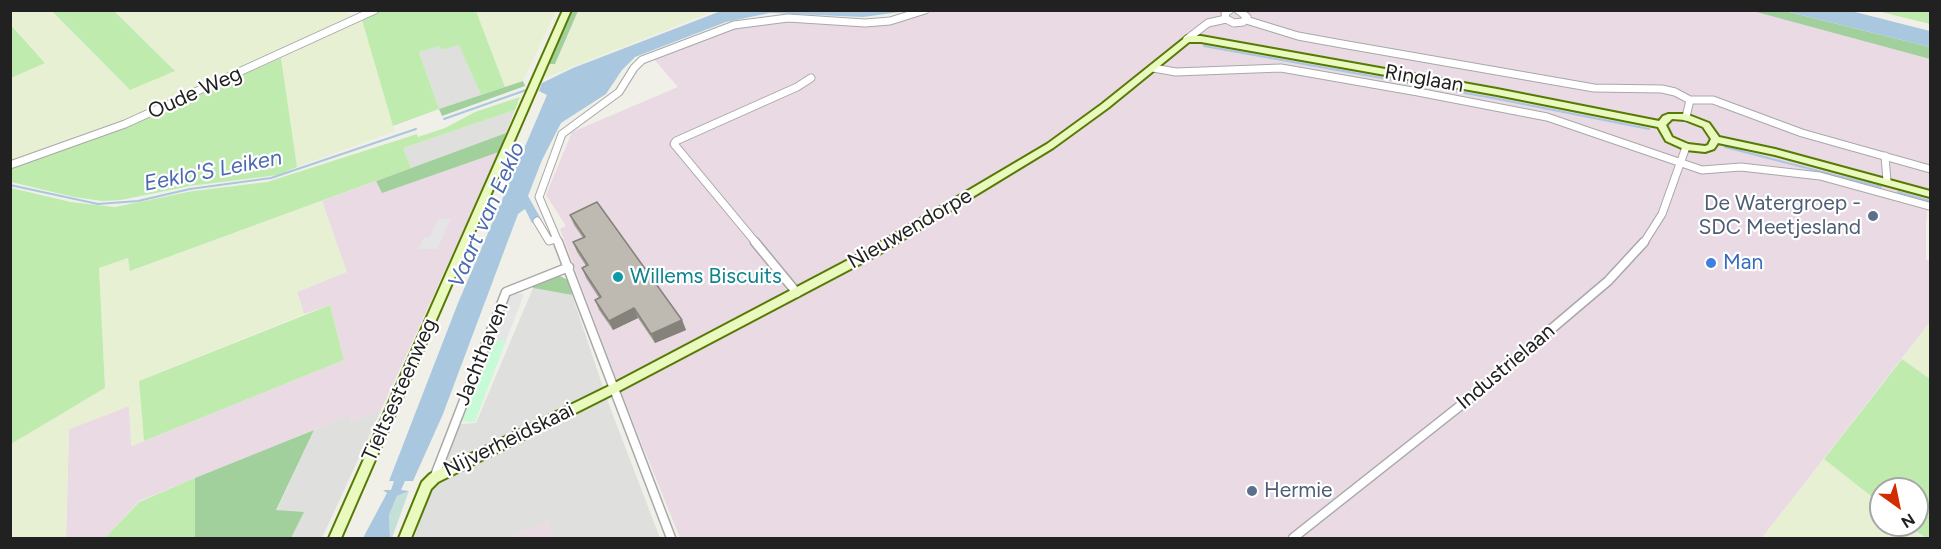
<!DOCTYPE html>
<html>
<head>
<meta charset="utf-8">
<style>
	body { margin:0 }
	#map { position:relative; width:1941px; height:549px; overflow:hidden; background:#f1f0e8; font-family:Figtree,sans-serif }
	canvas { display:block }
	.frame { position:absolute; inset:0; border:12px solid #212121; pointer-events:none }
	.north { position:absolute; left:1869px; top:477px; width:60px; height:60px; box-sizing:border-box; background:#fff; border:2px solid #a6a6a6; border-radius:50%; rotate:147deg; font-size:16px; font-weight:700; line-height:24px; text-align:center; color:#212121 }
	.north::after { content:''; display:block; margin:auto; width:21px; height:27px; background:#d22c00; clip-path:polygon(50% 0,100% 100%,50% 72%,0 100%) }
</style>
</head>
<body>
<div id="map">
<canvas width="1941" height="549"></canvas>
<div class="frame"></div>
<div class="north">N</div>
</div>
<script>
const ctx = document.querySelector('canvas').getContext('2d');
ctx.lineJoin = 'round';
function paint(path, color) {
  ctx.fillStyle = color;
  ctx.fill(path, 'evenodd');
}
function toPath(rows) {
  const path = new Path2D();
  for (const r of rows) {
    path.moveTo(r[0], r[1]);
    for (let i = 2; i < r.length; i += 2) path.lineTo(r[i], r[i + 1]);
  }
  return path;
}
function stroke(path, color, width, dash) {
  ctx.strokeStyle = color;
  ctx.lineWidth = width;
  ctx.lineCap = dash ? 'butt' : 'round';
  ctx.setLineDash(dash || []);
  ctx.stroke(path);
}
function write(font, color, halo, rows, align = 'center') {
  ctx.font = font + ' Figtree,sans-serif';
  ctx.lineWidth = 4.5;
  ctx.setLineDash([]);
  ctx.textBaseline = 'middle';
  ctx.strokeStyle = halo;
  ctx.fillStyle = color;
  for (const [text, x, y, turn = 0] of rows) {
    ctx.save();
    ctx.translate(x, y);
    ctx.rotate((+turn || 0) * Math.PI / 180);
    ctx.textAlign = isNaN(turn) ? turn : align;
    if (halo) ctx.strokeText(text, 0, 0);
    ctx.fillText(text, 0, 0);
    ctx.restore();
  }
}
paint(toPath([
	[459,44,481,95,439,109,419,52,439,46,441,50],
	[515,110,506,133,411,168,403,148],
	[533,288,572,295,608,402,660,538,553,538,548,521,509,538,414,538,432,486,460,424,476,423],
	[382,408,322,538,291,538,303,513,276,511,314,430,350,414,352,422]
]), '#dfdfde');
paint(toPath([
	[930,10,1753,10,1930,59,1930,189,1926,223,1926,260,1930,261,1930,322,1762,538,680,538,625,402,560,229,566,226,546,195,572,132,678,87,653,58,731,28,775,21,894,22,915,17],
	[499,152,382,408,352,422,350,415,139,501,105,538,66,538,69,429,129,406,132,446,344,360,330,305,304,314,297,292,346,272,322,201,376,181,382,192],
	[548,521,553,538,509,538]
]), '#eadae4');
paint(toPath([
	[345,10,351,16,194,90,101,130,11,163,10,78,45,62,11,24,11,11,52,11,130,90,174,70,114,11],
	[476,11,556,11,523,81,505,87],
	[578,11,714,11,542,79,549,64,555,64],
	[362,20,395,131,297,167,281,58],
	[322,201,347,272,297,292,304,314,139,381,144,441,131,446,129,406,69,429,66,538,11,538,10,444,105,388,99,268,128,258,131,271],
	[1930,322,1930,379,1902,359],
	[1824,459,1881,504,1881,525,1908,525,1926,538,1762,538]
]), '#e8f0d4');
paint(toPath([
	[52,11,114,11,175,71,130,90],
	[382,11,476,11,505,87,481,95,459,45,441,50,439,46,419,52,439,109,393,126,362,20],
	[1877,11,1930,11,1930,24],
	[10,24,45,63,11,78,10,78],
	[281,58,297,167,278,175,190,186,121,200,102,201,74,197,11,182,10,168,103,136],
	[520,97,515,110,403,148,411,168,130,271,128,258,99,268,105,388,11,444,11,188,71,202,115,207,193,191,267,182,417,134,418,137,445,128,475,112],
	[330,305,344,360,144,441,139,381],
	[1902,359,1930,379,1930,538,1926,538,1908,525,1917,525,1917,489,1881,489,1881,504,1824,459],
	[195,478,195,538,105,538,139,502]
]), '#c0ebaf');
paint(toPath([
	[572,11,578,11,555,64,549,64],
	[1753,11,1785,11,1930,47,1930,59],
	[523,81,525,86,442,116,439,109],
	[506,133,499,152,382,193,376,181],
	[558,275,568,280,572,295,533,288,533,284],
	[314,430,276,510,304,512,291,538,195,538,195,478]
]), '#a2d09d');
paint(toPath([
	[409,491,392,538,390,538,389,515,397,496]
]), '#c5dfd9');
paint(toPath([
	[487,340,506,341,475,422,454,421]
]), '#c7fad6');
paint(toPath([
	[438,219,451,219,437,249,418,249,424,237,430,237],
	[505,294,524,294,506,341,487,340]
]), '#e5e5e5');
paint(toPath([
	[721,11,908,11,863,17,770,13,726,22,635,57,622,70,606,94,561,123,542,160,528,196,541,219,532,223,525,209,518,214,443,414,413,481,405,481,401,490,409,491,397,496,389,515,390,538,363,538,387,493,383,490,391,490,394,481,389,481,458,303,547,95,539,91,542,83,573,68],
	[1785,11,1851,11,1930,31,1930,47]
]), '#a9c7df');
stroke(toPath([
	[1204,46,1493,98,1649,129],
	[444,119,529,89],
	[1725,147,1881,187],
	[10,185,98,204,138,201,190,189,271,178,416,129],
	[1898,192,1930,201]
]), '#a9c7df', 2);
const streetFar1 = toPath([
	[1230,10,1225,13,1226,19,1234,23,1243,22,1247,17,1238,10],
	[1246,20,1298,36,1342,44,1594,88,1662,89,1675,92,1690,100],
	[1187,39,1208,23,1226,19],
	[1153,68,1176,72,1281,68,1418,92,1547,117,1702,170,1741,167,1820,176,1929,206],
	[1686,117,1690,100,1713,100,1802,133,1930,169],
	[1885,156,1887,181],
	[10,165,125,124,375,10],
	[537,221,549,241,556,239],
	[559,244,539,197,562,134,619,92,634,68,642,60,734,25,788,18,865,23,890,21,925,10],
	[757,244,674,144,676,141,797,87,811,78],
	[1643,244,1662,214,1686,147]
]);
const street = toPath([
	[558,242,671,538],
	[755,242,797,293],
	[434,478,506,292,569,267],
	[1293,538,1470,398,1608,281,1644,242]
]);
const secondary = toPath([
	[563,10,571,10,341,538,329,538,563,10],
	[1187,36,1201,36,1497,89,1659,121,1663,116,1668,114,1686,114,1709,123,1719,137,1775,149,1930,191,1930,197,1775,155,1718,143,1714,149,1705,152,1686,150,1666,141,1658,127,1497,95,1201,42,1189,42,1108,108,1053,148,879,254,617,392,438,482,431,489,411,538,399,538,422,482,430,474,609,386,871,248,1047,144,1102,104,1187,36],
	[1672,119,1685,120,1703,127,1711,139,1708,145,1705,146,1688,144,1672,137,1666,125,1672,119]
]);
stroke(streetFar1, '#a8a8a8', 9);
stroke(street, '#a8a8a8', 11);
stroke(secondary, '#567b05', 4);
stroke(streetFar1, '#fff', 7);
stroke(street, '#fff', 8);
paint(secondary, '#eafabe');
paint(toPath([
	[570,215,682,320,686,330,655,343,638,318,613,330,599,310,595,300,599,298,586,278,582,268,586,266,577,252,573,242,583,238,574,225]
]), '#a3a098');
paint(toPath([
	[634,308,638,318,613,330,609,321],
	[682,320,686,330,655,343,651,334]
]), '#85827c');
const building = toPath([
	[597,202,682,320,651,334,634,308,609,321,595,300,601,297,582,268,588,265,573,242,585,237,570,215,597,202]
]);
paint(building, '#bebab1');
stroke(building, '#85827c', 1.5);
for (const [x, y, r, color] of [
	[1873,216,6,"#5c6f8a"],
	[1711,263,6,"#3f7fe0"],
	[618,277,6,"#0f9aa8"],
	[1252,491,6,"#5c6f8a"]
]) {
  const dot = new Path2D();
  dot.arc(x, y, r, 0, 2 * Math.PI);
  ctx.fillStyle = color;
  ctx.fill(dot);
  stroke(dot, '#fff', 2);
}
write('21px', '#212121', '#fff', [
	["Ringlaan",1424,79,10],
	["Oude Weg",195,93,-24],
	["Nieuwendorpe",910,229,-30],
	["Jachthaven",482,354,-68],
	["Industrielaan",1506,367,-40],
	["Tieltsesteenweg",400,390,-66],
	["Nijverheidskaai",509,440,-26]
]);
write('21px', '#4e5e75', '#fff', [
	["De Watergroep -",1861,204],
	["SDC Meetjesland",1861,228],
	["Hermie",1264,491,"left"]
], 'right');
write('21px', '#366cbe', '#fff', [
	["Man",1723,263]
], 'left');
write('21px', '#0d838f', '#fff', [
	["Willems Biscuits",630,277]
], 'left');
write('italic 22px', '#4c6ab2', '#fff', [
	["Eeklo'S Leiken",213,171,-11],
	["Vaart van Eeklo",487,215,-66]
]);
</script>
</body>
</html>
